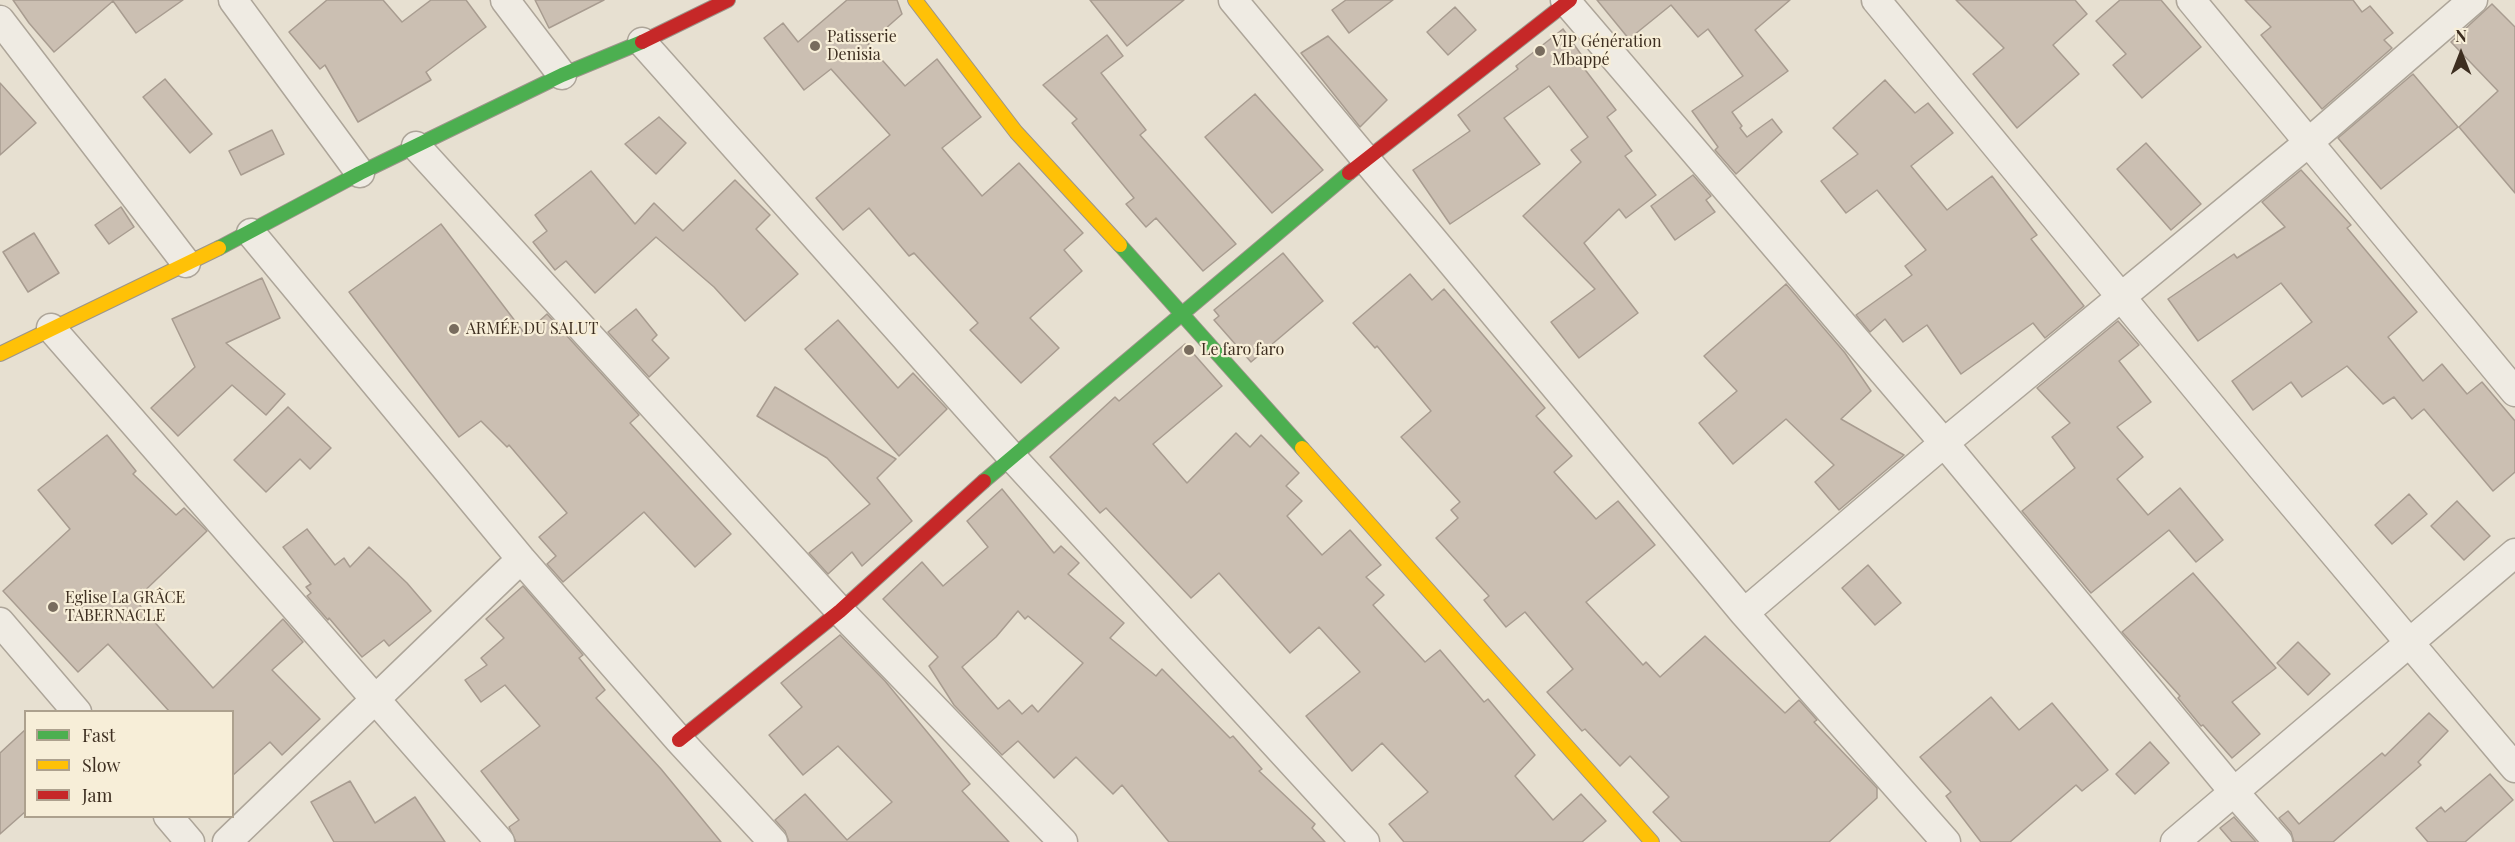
<!DOCTYPE html>
<html>
<head>
<meta charset="utf-8">
<style>
	body { margin:0 }
	#map { position:relative; width:2515px; height:842px; overflow:hidden; background:#e7e0d1; font-family:"Playfair Display",serif }
	canvas { display:block }
	.legend { position:absolute; left:24px; top:710px; width:210px; height:108px; box-sizing:border-box; background:#f7eed8; border:2px solid #ada18e; margin:0; padding:8px 10px; list-style:none; font-size:18px; color:#3d2e20 }
	.legend li { display:flex; align-items:center; gap:12px; height:30px }
	.legend b { width:30px; border:2px solid #ada18e }
	.north { position:absolute; left:2431px; top:24px; width:60px; height:60px; -webkit-text-stroke:4px #f7eed8; paint-order:stroke; rotate:0deg; font-size:16px; font-weight:700; line-height:24px; text-align:center; color:#3d2e20 }
	.north::after { content:''; display:block; margin:auto; width:21px; height:27px; background:#3d2e20; clip-path:polygon(50% 0,100% 100%,50% 72%,0 100%) }
</style>
</head>
<body>
<div id="map">
<canvas width="2515" height="842"></canvas>
<ul class="legend">
<li><b style="height:8px;background:#4caf50"></b>Fast</li>
<li><b style="height:8px;background:#ffc107"></b>Slow</li>
<li><b style="height:8px;background:#c62828"></b>Jam</li>
</ul>
<div class="north">N</div>
</div>
<script>
const ctx = document.querySelector('canvas').getContext('2d');
ctx.lineJoin = 'round';
function paint(path, color) {
  ctx.fillStyle = color;
  ctx.fill(path, 'evenodd');
}
function toPath(rows) {
  const path = new Path2D();
  for (const r of rows) {
    path.moveTo(r[0], r[1]);
    for (let i = 2; i < r.length; i += 2) path.lineTo(r[i], r[i + 1]);
  }
  return path;
}
function stroke(path, color, width, dash) {
  ctx.strokeStyle = color;
  ctx.lineWidth = width;
  ctx.lineCap = dash ? 'butt' : 'round';
  ctx.setLineDash(dash || []);
  ctx.stroke(path);
}
function write(font, color, halo, rows, align = 'center') {
  ctx.font = font + ' "Playfair Display",serif';
  ctx.lineWidth = 4.5;
  ctx.setLineDash([]);
  ctx.textBaseline = 'middle';
  ctx.strokeStyle = halo;
  ctx.fillStyle = color;
  for (const [text, x, y, turn = 0] of rows) {
    ctx.save();
    ctx.translate(x, y);
    ctx.rotate((+turn || 0) * Math.PI / 180);
    ctx.textAlign = isNaN(turn) ? turn : align;
    if (halo) ctx.strokeText(text, 0, 0);
    ctx.fillText(text, 0, 0);
    ctx.restore();
  }
}
const building = toPath([
	[13,0,183,0,136,33,113,1,54,52,29,23,13,0],
	[327,0,383,0,402,22,431,0,466,0,486,27,426,72,431,80,358,122,325,65,320,69,289,32,327,0],
	[535,0,604,0,549,28,535,0],
	[847,0,897,0,902,14,868,44,905,86,937,59,981,117,942,148,982,196,1019,163,1083,233,1064,250,1082,271,1030,318,1059,348,1021,383,970,330,978,323,914,253,909,256,869,208,843,230,816,198,890,135,831,69,804,90,764,38,783,23,798,42,847,0],
	[1090,0,1184,0,1127,46,1090,0],
	[1346,0,1393,0,1349,33,1332,10,1346,0],
	[1597,0,1790,0,1755,30,1788,71,1732,112,1742,126,1740,128,1747,137,1772,119,1782,132,1736,174,1715,150,1718,147,1692,111,1743,76,1708,29,1698,37,1671,5,1629,39,1597,0],
	[1956,0,2075,0,2087,14,2053,45,2079,74,2017,128,1973,74,2004,48,1956,0],
	[2120,0,2161,0,2201,47,2142,98,2113,65,2126,54,2096,21,2120,0],
	[2245,0,2353,0,2362,12,2370,6,2393,33,2384,40,2392,48,2322,109,2261,35,2271,27,2245,0],
	[2492,4,2515,27,2515,193,2459,127,2498,91,2451,42,2492,4],
	[1455,7,1476,30,1448,55,1427,32,1455,7],
	[1563,29,1585,60,1580,63,1616,110,1607,117,1632,151,1625,156,1656,195,1626,218,1619,209,1584,243,1638,313,1579,358,1551,322,1595,289,1523,216,1581,162,1571,150,1588,137,1549,86,1504,118,1540,164,1450,224,1413,170,1470,131,1458,115,1518,69,1516,66,1563,29],
	[1107,35,1123,56,1101,73,1146,130,1140,135,1236,244,1203,271,1156,218,1146,227,1126,204,1134,198,1072,123,1077,119,1043,85,1107,35],
	[1328,36,1387,100,1360,127,1301,53,1328,36],
	[2413,74,2458,127,2381,189,2338,138,2413,74],
	[165,79,212,134,190,153,143,97,165,79],
	[1885,80,1915,113,1928,103,1953,133,1911,166,1947,210,1992,176,2037,235,2031,239,2084,306,2045,338,2033,323,1961,374,1927,325,1903,342,1885,319,1870,332,1856,315,1912,275,1905,266,1926,250,1877,190,1846,213,1821,181,1858,154,1833,128,1885,80],
	[0,83,36,123,0,155,0,83],
	[1255,94,1323,170,1272,213,1205,137,1255,94],
	[659,117,686,143,656,174,625,144,659,117],
	[272,130,284,154,241,175,229,151,272,130],
	[2146,143,2201,204,2171,230,2117,169,2146,143],
	[2301,170,2351,225,2347,228,2417,312,2388,337,2423,381,2442,364,2467,394,2482,382,2515,421,2515,472,2493,491,2424,409,2412,419,2394,397,2383,404,2347,366,2302,397,2291,382,2253,410,2232,381,2312,322,2281,283,2198,341,2168,299,2234,254,2237,258,2285,227,2262,202,2301,170],
	[591,171,635,224,654,203,683,231,735,180,770,215,756,229,798,274,745,321,714,287,656,237,595,293,566,261,555,270,533,242,547,231,535,215,591,171],
	[1693,175,1711,196,1706,200,1715,212,1675,240,1651,206,1693,175],
	[121,207,134,227,109,244,95,225,121,207],
	[441,224,525,334,547,314,639,415,630,423,731,534,695,567,644,512,563,582,547,564,556,556,539,537,567,513,509,445,507,447,481,421,459,437,349,292,441,224],
	[34,233,59,273,28,292,3,252,34,233],
	[1283,253,1323,301,1251,362,1214,320,1219,316,1214,310,1283,253],
	[1410,274,1432,300,1444,289,1545,408,1536,416,1572,456,1554,472,1596,519,1618,501,1655,545,1586,602,1643,665,1646,662,1660,677,1705,636,1785,713,1799,700,1817,720,1814,722,1877,788,1877,798,1829,842,1682,842,1653,812,1669,797,1630,756,1620,766,1585,729,1582,731,1547,692,1573,669,1525,612,1506,627,1484,600,1489,596,1436,538,1458,518,1451,510,1460,502,1401,437,1431,411,1377,346,1375,348,1353,323,1410,274],
	[262,278,280,318,226,343,285,394,266,415,232,385,178,436,151,408,195,367,172,319,262,278],
	[1786,284,1845,353,1871,391,1841,419,1904,455,1839,510,1815,482,1834,465,1786,419,1733,464,1699,423,1737,391,1704,356,1786,284],
	[636,309,657,335,652,340,669,358,649,377,608,332,636,309],
	[838,320,898,388,913,373,947,409,899,456,805,349,838,320],
	[2118,321,2139,345,2119,361,2151,402,2117,427,2143,457,2117,479,2148,515,2180,488,2223,540,2196,562,2169,530,2091,593,2022,511,2075,468,2052,437,2070,423,2037,388,2118,321],
	[1185,344,1222,386,1153,444,1187,483,1236,433,1250,447,1261,435,1299,473,1286,486,1302,501,1287,516,1322,555,1350,530,1381,565,1366,577,1384,595,1373,605,1425,662,1440,650,1484,702,1488,699,1535,755,1515,776,1553,820,1581,794,1606,821,1582,842,1404,842,1389,824,1428,792,1382,743,1352,771,1306,716,1360,672,1319,627,1290,653,1219,573,1191,598,1106,508,1100,513,1050,457,1115,397,1119,401,1185,344],
	[775,387,896,459,877,478,912,521,862,566,852,552,828,574,809,553,870,504,827,458,757,416,775,387],
	[288,407,331,448,310,469,300,459,266,492,234,460,288,407],
	[107,435,136,471,133,474,176,515,184,508,207,531,135,600,213,688,283,619,303,642,272,670,320,719,282,755,270,742,232,776,232,711,169,711,108,644,78,672,3,591,70,529,38,490,107,435],
	[1002,489,1054,553,1061,546,1079,563,1068,574,1124,623,1110,638,1156,676,1162,669,1230,738,1233,736,1262,769,1259,771,1315,824,1312,828,1325,842,1169,842,1122,785,1113,794,1076,757,1054,778,1018,741,1002,755,954,705,929,666,938,657,883,599,922,562,943,586,988,547,967,521,1002,489],
	[1018,611,1025,619,1028,616,1083,663,1038,712,1032,705,1022,714,1009,700,998,709,962,667,996,637,1018,611],
	[2409,494,2427,514,2392,544,2375,525,2409,494],
	[2457,501,2490,536,2464,560,2431,526,2457,501],
	[307,529,335,565,344,558,350,567,369,547,407,583,431,611,389,646,384,640,362,657,329,618,328,620,307,596,311,593,306,587,311,584,283,547,307,529],
	[1868,565,1901,603,1875,625,1842,588,1868,565],
	[2193,573,2276,668,2232,702,2260,734,2232,758,2203,725,2201,726,2178,698,2180,696,2122,632,2193,573],
	[523,586,583,655,579,658,605,690,596,698,661,769,721,842,516,842,509,827,519,820,481,771,540,726,505,685,481,702,465,680,487,665,481,658,504,638,486,619,523,586],
	[840,635,885,681,970,784,962,791,1009,842,789,842,785,831,775,820,805,794,847,840,892,802,838,746,803,775,769,735,802,707,781,683,840,635],
	[2298,642,2330,674,2308,695,2277,663,2298,642],
	[1991,697,2019,730,2052,703,2108,770,2082,791,2076,785,2010,842,1981,842,1946,796,1951,792,1920,757,1991,697],
	[2429,713,2448,731,2418,762,2421,765,2333,842,2294,842,2291,832,2279,818,2288,811,2299,824,2382,753,2385,756,2429,713],
	[26,729,26,811,0,834,0,753,26,729],
	[2150,742,2169,763,2135,794,2116,774,2150,742],
	[2490,774,2513,800,2465,842,2428,842,2416,828,2441,807,2445,812,2490,774],
	[350,781,375,823,415,797,445,842,334,842,311,802,350,781],
	[2234,817,2256,842,2232,842,2220,828,2234,817]
]);
paint(building, '#cbbfb2');
stroke(building, '#a89c90', 1.5);
const street = toPath([
	[233,0,360,173],
	[505,0,562,75],
	[1233,0,1744,613,1946,842],
	[1565,0,1944,443,2234,792,2278,842],
	[1876,0,2263,469,2515,768],
	[2191,0,2515,392],
	[0,20,186,263],
	[642,42,1011,456,1365,842],
	[416,146,840,611,1063,842],
	[251,233,521,559,679,740,773,842],
	[51,328,500,842],
	[1744,613,1944,443,2309,142,2473,0],
	[0,622,77,712],
	[168,816,190,842],
	[227,842,521,559],
	[2175,842,2515,553]
]);
const fast = toPath([
	[1120,245,1302,448],
	[219,248,360,173,562,75,642,42],
	[984,481,1349,173]
]);
const slow = toPath([
	[915,0,1016,132,1120,245],
	[0,354,219,248],
	[1302,448,1652,842]
]);
const jam = toPath([
	[642,42,728,0],
	[1349,173,1570,0],
	[679,740,840,611,984,481]
]);
stroke(street, '#ada599', 31);
stroke(fast, '#9c958a', 16);
stroke(slow, '#9c958a', 16);
stroke(jam, '#9c958a', 16);
stroke(street, '#efebe3', 28);
stroke(fast, '#4caf50', 14);
stroke(slow, '#ffc107', 14);
stroke(jam, '#c62828', 14);
for (const [x, y, r, color] of [
	[815,46,6,"#786c5e"],
	[1540,51,6,"#786c5e"],
	[454,329,6,"#786c5e"],
	[1189,350,6,"#786c5e"],
	[53,607,6,"#786c5e"]
]) {
  const dot = new Path2D();
  dot.arc(x, y, r, 0, 2 * Math.PI);
  ctx.fillStyle = color;
  ctx.fill(dot);
  stroke(dot, '#f7eed8', 2);
}
write('16px', '#3d2e20', '#f7eed8', [
	["Patisserie",827,37],
	["Denisia",827,55],
	["VIP Génération",1552,42],
	["Mbappé",1552,60],
	["ARMÉE DU SALUT",466,329],
	["Le faro faro",1201,350],
	["Eglise La GRÂCE",65,598],
	["TABERNACLE",65,616]
], 'left');
</script>
</body>
</html>
